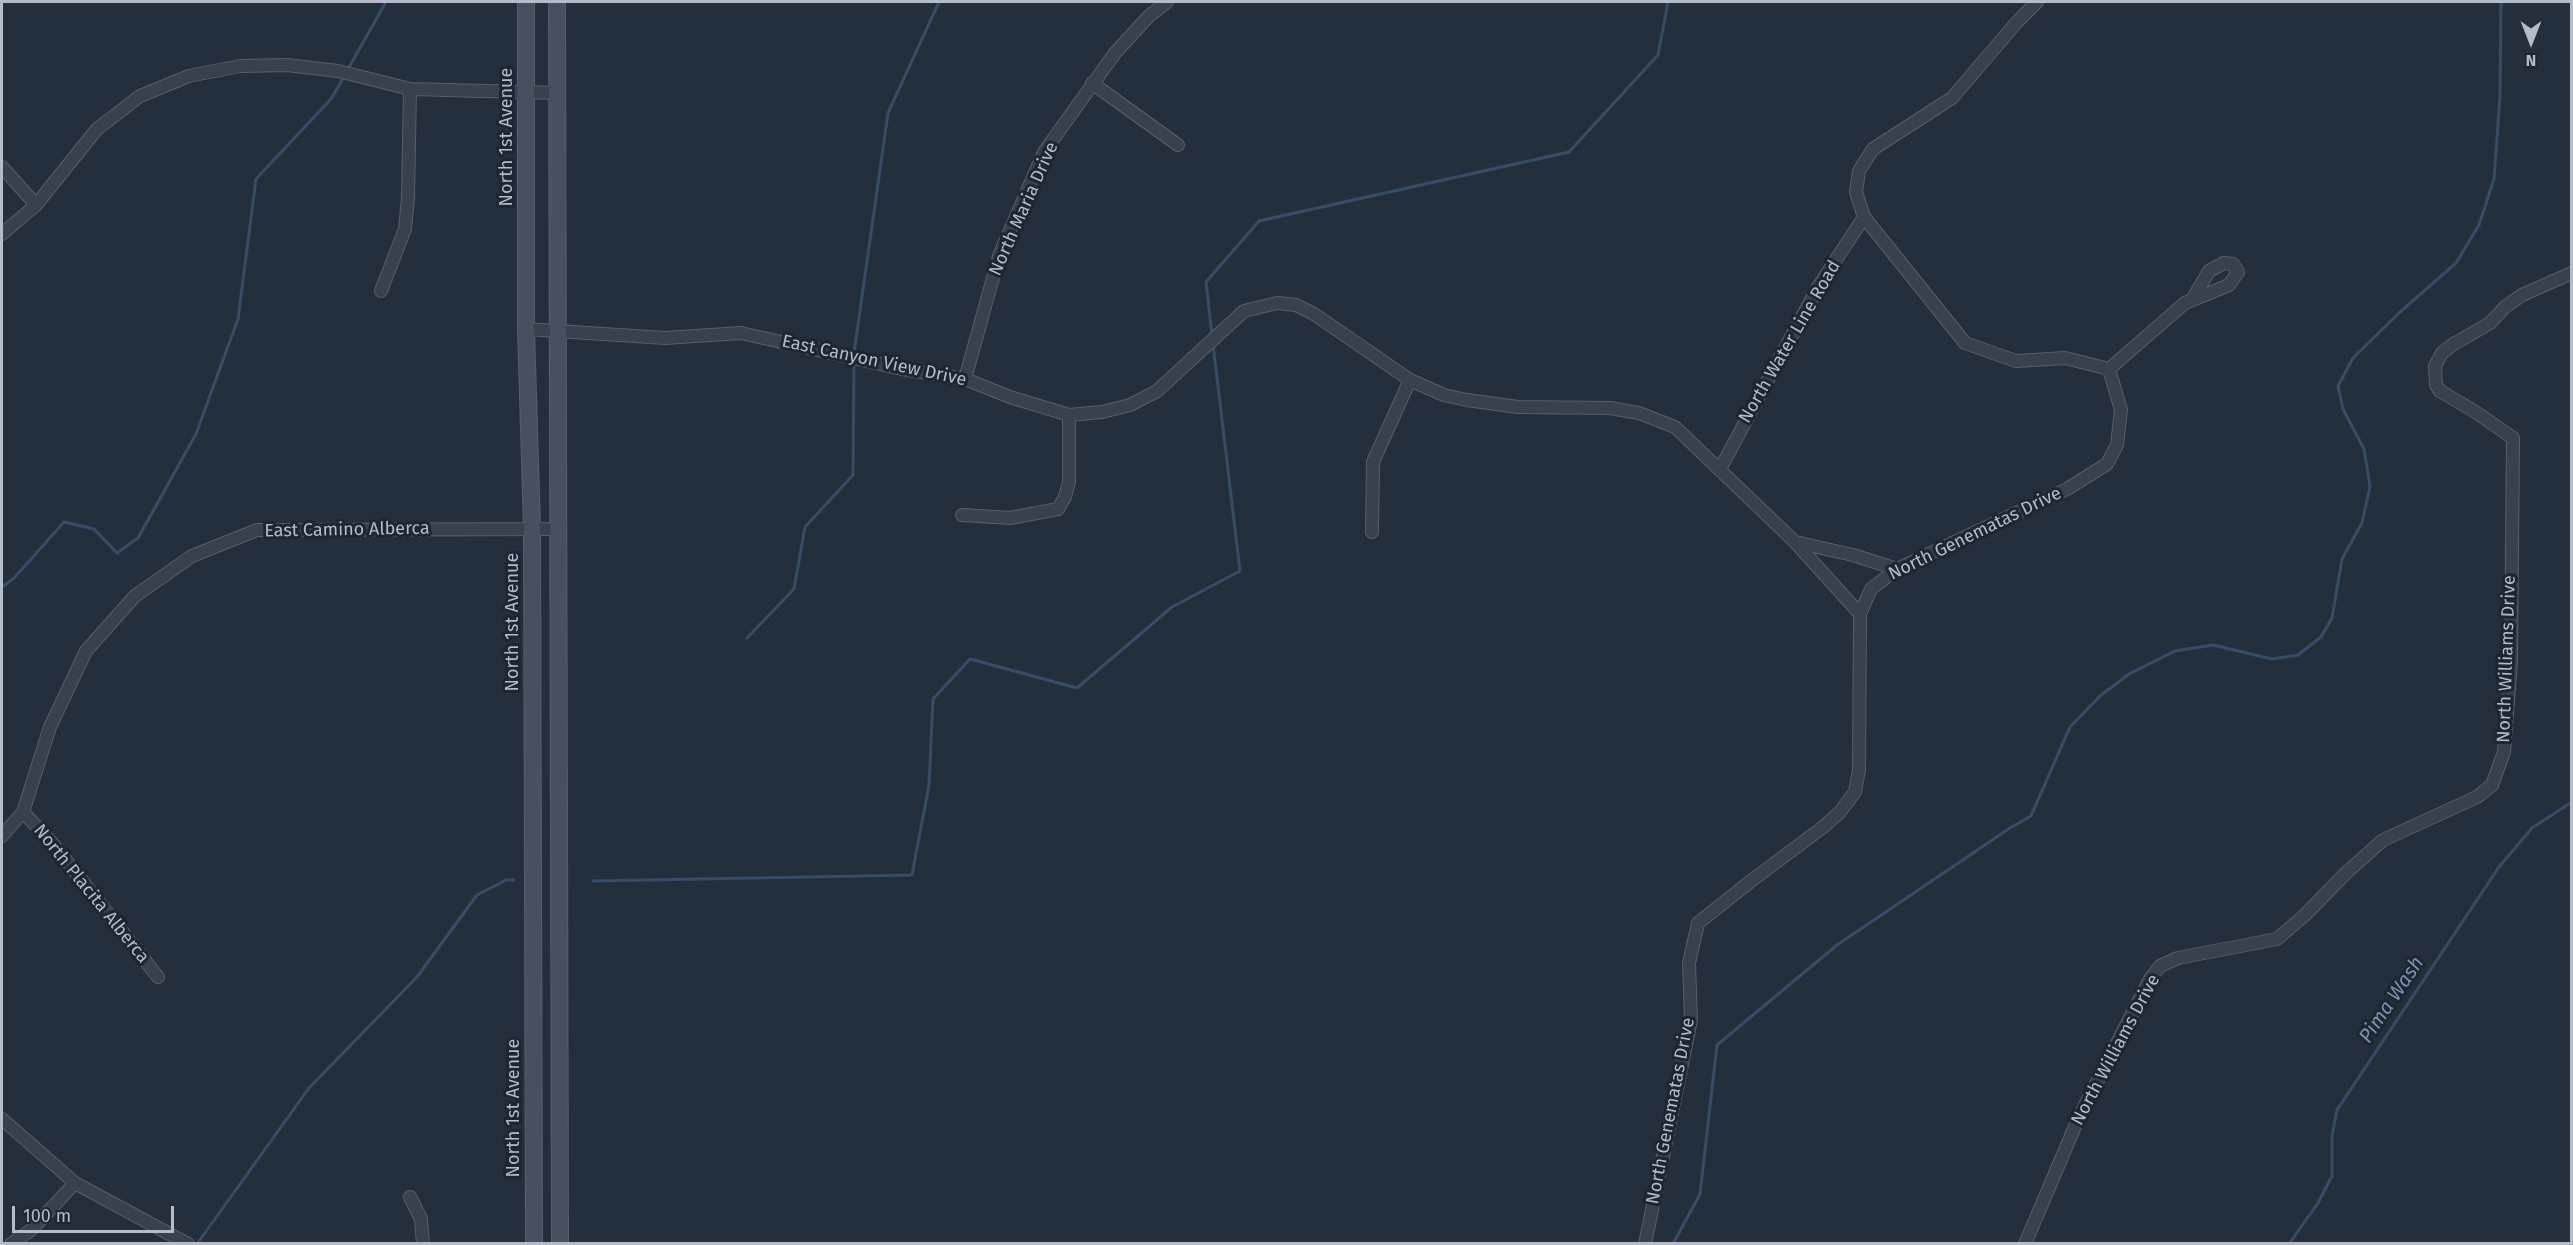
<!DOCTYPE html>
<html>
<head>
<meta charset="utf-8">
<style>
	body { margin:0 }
	#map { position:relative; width:2573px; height:1245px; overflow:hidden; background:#242f3e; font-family:"Fira Sans",sans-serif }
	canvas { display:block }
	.frame { position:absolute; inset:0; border:3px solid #b4bcc9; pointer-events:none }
	.north { position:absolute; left:2501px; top:12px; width:60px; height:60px; -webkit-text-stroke:4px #1d2633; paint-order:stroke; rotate:180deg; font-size:16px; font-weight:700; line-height:24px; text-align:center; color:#b4bcc9 }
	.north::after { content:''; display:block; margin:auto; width:21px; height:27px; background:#b4bcc9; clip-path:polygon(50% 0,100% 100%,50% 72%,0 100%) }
	.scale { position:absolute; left:12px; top:1206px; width:162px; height:27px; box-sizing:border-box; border:3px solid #b4bcc9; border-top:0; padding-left:8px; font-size:18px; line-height:21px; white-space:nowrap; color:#b4bcc9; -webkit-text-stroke:4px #1d2633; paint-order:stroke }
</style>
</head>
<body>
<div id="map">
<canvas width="2573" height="1245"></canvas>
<div class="frame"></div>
<div class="north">N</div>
<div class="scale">100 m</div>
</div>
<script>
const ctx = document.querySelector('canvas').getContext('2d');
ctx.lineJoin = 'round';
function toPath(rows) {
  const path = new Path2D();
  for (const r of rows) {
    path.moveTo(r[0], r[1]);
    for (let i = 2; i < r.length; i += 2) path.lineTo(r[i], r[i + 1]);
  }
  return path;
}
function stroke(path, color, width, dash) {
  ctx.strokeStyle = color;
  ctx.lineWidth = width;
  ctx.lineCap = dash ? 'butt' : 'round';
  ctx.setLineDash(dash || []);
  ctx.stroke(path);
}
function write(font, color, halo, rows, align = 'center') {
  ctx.font = font + ' "Fira Sans",sans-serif';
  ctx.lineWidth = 6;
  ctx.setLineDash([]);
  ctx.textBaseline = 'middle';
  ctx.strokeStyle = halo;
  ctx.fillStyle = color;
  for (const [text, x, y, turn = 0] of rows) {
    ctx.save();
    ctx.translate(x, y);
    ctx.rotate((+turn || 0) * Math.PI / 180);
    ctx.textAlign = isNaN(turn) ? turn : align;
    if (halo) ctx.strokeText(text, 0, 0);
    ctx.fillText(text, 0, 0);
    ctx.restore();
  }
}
stroke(toPath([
	[348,69,386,2],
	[1212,335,1206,282,1259,221,1569,152,1658,55,1668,2],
	[854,353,888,113,939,2],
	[2,587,14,578,64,522,94,529,117,553,138,538,196,434,238,319,256,179,331,99,345,75],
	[747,638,794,589,805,527,853,475,854,363],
	[593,881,912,875,929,785,933,699,970,659,1077,688,1172,607,1240,571,1213,344],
	[197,1244,309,1088,417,977,477,895,506,880,514,880],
	[1673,1244,1700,1194,1717,1045,1837,945,2010,828,2031,816,2070,727,2100,696,2129,674,2175,651,2213,645,2272,659,2298,655,2321,637,2332,618,2342,559,2362,523,2370,486,2364,449,2343,409,2338,386,2353,358,2399,313,2456,263,2479,225,2494,179,2500,96,2501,2],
	[2289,1244,2318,1203,2332,1176,2332,1136,2337,1110,2499,867,2532,828,2572,802]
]), '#394c67', 3);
const street = toPath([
	[1092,83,1178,145],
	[2,167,36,205],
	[2,234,36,205,97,129,140,96,189,76,240,66,287,65,338,71,410,89,558,93],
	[381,291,405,229,408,198,410,89],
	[526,329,665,338,741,333,902,369,965,379,1010,397,1069,415,1102,412,1130,405,1157,391,1244,311,1277,303,1296,305,1314,314,1410,380,1444,395,1467,400,1518,407,1610,408,1639,413,1675,427,1795,542,1860,614],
	[2109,369,2185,303,2192,300,2205,295,2229,285,2238,272,2233,264,2224,263,2209,271,2192,300],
	[965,379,999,256,1044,152,1115,53,1149,16,1167,2],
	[1720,469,1818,287,1864,217],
	[962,515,1010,518,1058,509,1065,497,1069,482,1069,415],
	[1372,532,1373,462,1410,380],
	[1795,542,1853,555,1897,569],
	[23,812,54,845,158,977],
	[2,836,23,812,50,727,86,651,135,596,192,556,257,530,559,529],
	[2,1119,75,1183,188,1244],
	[410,1197,421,1219,423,1244],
	[11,1244,31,1230,75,1183],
	[1645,1244,1691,1020,1689,963,1698,923,1751,881,1822,828,1839,813,1855,792,1859,770,1860,614,1871,589,1897,569,2067,489,2107,464,2117,445,2121,410,2109,369,2065,358,2016,361,1965,343,1864,217,1856,192,1859,171,1873,149,1952,98,2017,22,2037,2],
	[2025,1244,2079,1117,2150,979,2160,966,2178,958,2277,939,2305,915,2346,873,2383,840,2477,797,2492,785,2504,752,2511,662,2513,438,2474,411,2440,391,2436,385,2435,366,2442,353,2452,345,2490,323,2505,307,2522,295,2572,273]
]);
const secondary = toPath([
	[526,2,526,329,532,528,534,1244],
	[557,2,560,1244]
]);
stroke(street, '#565f6c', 14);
stroke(secondary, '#565f6c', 18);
stroke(street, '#38414e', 12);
stroke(secondary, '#465061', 16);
write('18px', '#b4bcc9', '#1d2633', [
	["North 1st Avenue",507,137,-90],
	["North Maria Drive",1024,209,-66],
	["North Water Line Road",1790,342,-60],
	["East Canyon View Drive",874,361,12],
	["East Camino Alberca",347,530,-1],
	["North Genematas Drive",1975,534,-26],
	["North 1st Avenue",513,622,-90],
	["North Williams Drive",2507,659,-88],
	["North Placita Alberca",91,894,51],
	["North Williams Drive",2116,1050,-62],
	["North 1st Avenue",514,1108,-90],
	["North Genematas Drive",1671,1111,-79]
]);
write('italic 20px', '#7c92b1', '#1d2633', [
	["Pima Wash",2392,1000,-56]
]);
</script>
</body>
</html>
